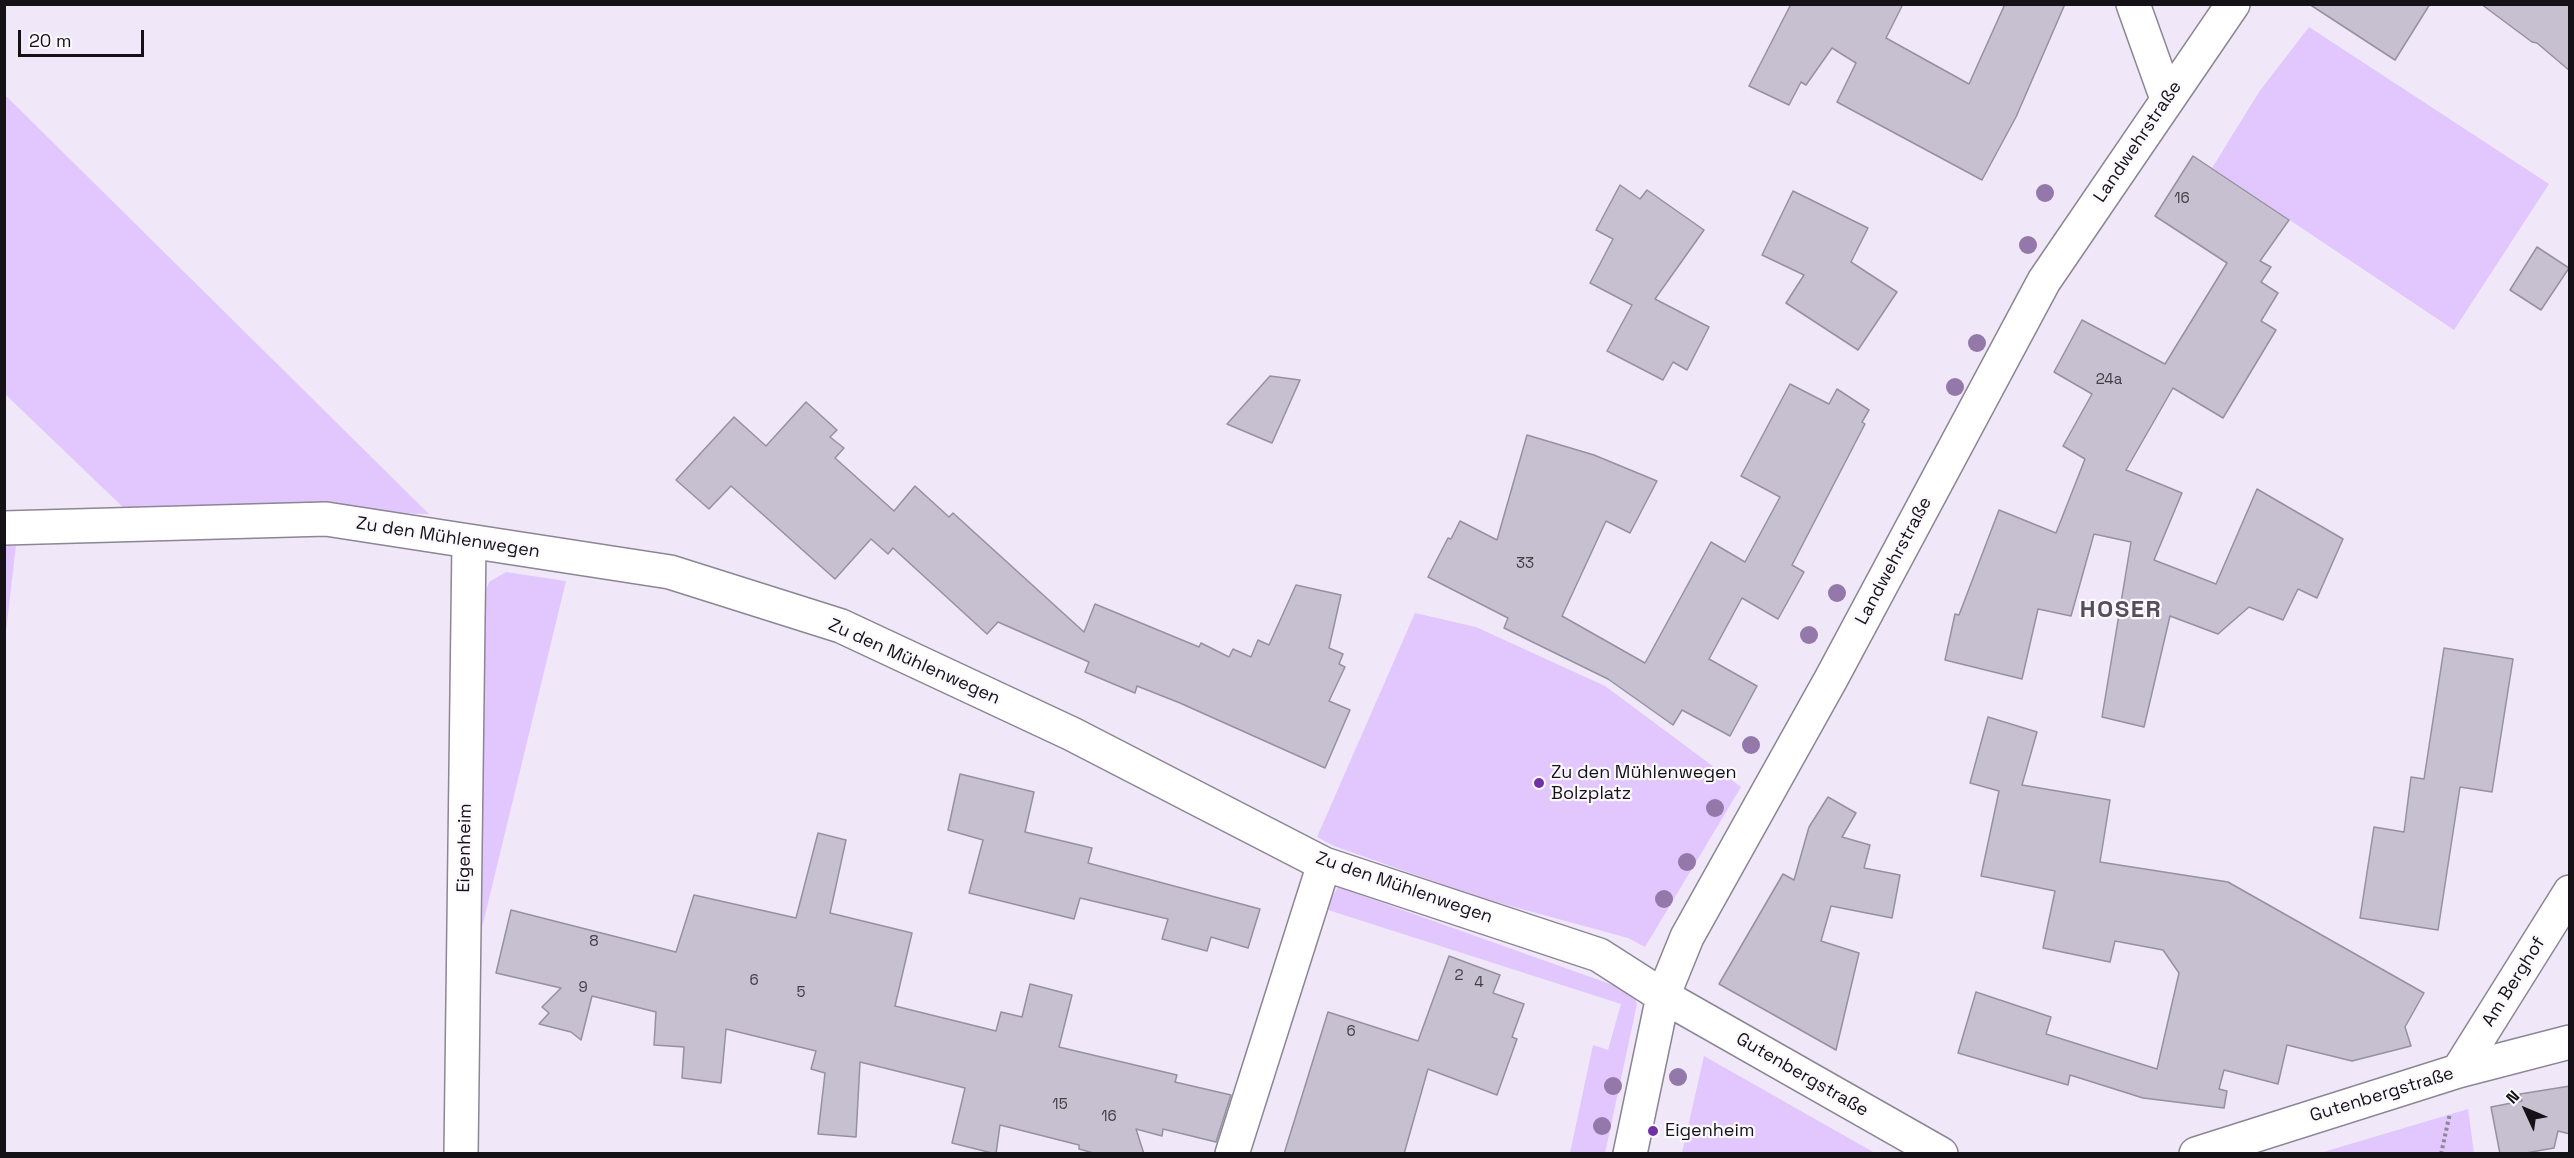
<!DOCTYPE html>
<html>
<head>
<meta charset="utf-8">
<style>
	body { margin:0 }
	#map { position:relative; width:2574px; height:1158px; overflow:hidden; background:#f0e8f9; font-family:"Space Grotesk",sans-serif }
	canvas { display:block }
	.frame { position:absolute; inset:0; border:6px solid #141117; pointer-events:none }
	.north { position:absolute; left:2496px; top:1080px; width:60px; height:60px; -webkit-text-stroke:4px #fbf8fe; paint-order:stroke; rotate:314deg; font-size:16px; font-weight:700; line-height:24px; text-align:center; color:#141117 }
	.north::after { content:''; display:block; margin:auto; width:21px; height:27px; background:#141117; clip-path:polygon(50% 0,100% 100%,50% 72%,0 100%) }
	.scale { position:absolute; left:18px; top:30px; width:126px; height:27px; box-sizing:border-box; border:3px solid #141117; border-top:0; padding-left:8px; font-size:18px; line-height:21px; white-space:nowrap; color:#141117; -webkit-text-stroke:4px #fbf8fe; paint-order:stroke }
</style>
</head>
<body>
<div id="map">
<canvas width="2574" height="1158"></canvas>
<div class="frame"></div>
<div class="north">N</div>
<div class="scale">20 m</div>
</div>
<script>
const ctx = document.querySelector('canvas').getContext('2d');
ctx.lineJoin = 'round';
function paint(path, color) {
  ctx.fillStyle = color;
  ctx.fill(path, 'evenodd');
}
function toPath(rows) {
  const path = new Path2D();
  for (const r of rows) {
    path.moveTo(r[0], r[1]);
    for (let i = 2; i < r.length; i += 2) path.lineTo(r[i], r[i + 1]);
  }
  return path;
}
function stroke(path, color, width, dash) {
  ctx.strokeStyle = color;
  ctx.lineWidth = width;
  ctx.lineCap = dash ? 'butt' : 'round';
  ctx.setLineDash(dash || []);
  ctx.stroke(path);
}
function write(font, color, halo, rows, align = 'center') {
  ctx.font = font + ' "Space Grotesk",sans-serif';
  ctx.lineWidth = 4.5;
  ctx.setLineDash([]);
  ctx.textBaseline = 'middle';
  ctx.strokeStyle = halo;
  ctx.fillStyle = color;
  for (const [text, x, y, turn = 0] of rows) {
    ctx.save();
    ctx.translate(x, y);
    ctx.rotate((+turn || 0) * Math.PI / 180);
    ctx.textAlign = isNaN(turn) ? turn : align;
    if (halo) ctx.strokeText(text, 0, 0);
    ctx.fillText(text, 0, 0);
    ctx.restore();
  }
}
paint(toPath([
	[2309,27,2549,184,2454,330,2212,168,2259,92],
	[4,94,429,514,311,511,129,513,5,394],
	[16,545,5,640,5,546],
	[506,572,566,581,480,936,483,597,489,582],
	[1415,613,1476,627,1605,686,1741,787,1645,947,1628,938,1481,898,1334,846,1317,837],
	[1338,887,1610,984,1630,987,1637,1004,1605,1153,1570,1153,1593,1045,1608,1050,1621,1004,1325,909],
	[1704,1056,1875,1153,1682,1153],
	[2468,1109,2474,1153,2320,1153]
]), '#e1c7fd');
const building = toPath([
	[1791,4,1903,4,1886,38,1969,84,2005,4,2065,4,2016,117,1982,180,1837,102,1856,63,1832,48,1806,85,1801,82,1789,105,1749,86,1791,4],
	[2309,4,2430,4,2395,60,2309,4],
	[2481,4,2570,4,2570,71,2537,43,2532,42,2481,4],
	[2193,156,2289,220,2260,261,2271,267,2261,282,2278,293,2261,321,2276,330,2223,418,2173,388,2126,470,2182,493,2154,560,2216,584,2257,489,2343,539,2317,598,2298,589,2283,620,2249,607,2218,634,2170,616,2144,727,2102,717,2131,542,2094,534,2071,616,2038,609,2022,679,1945,660,1955,614,1959,615,1999,510,2056,533,2085,459,2063,446,2092,394,2054,372,2082,320,2165,364,2227,263,2155,216,2193,156],
	[1620,185,1640,199,1647,190,1704,230,1655,299,1709,327,1687,370,1673,362,1663,380,1607,351,1632,305,1590,283,1613,239,1596,230,1620,185],
	[1793,191,1868,228,1851,262,1897,292,1858,350,1786,303,1804,275,1762,255,1793,191],
	[2537,247,2569,268,2541,310,2510,290,2537,247],
	[1270,376,1300,380,1272,443,1227,424,1270,376],
	[1790,384,1829,404,1837,389,1869,410,1862,422,1865,424,1792,565,1804,572,1778,619,1742,598,1709,659,1757,686,1730,736,1682,710,1673,725,1608,679,1504,628,1508,618,1428,577,1448,538,1451,539,1460,521,1497,540,1527,435,1594,455,1657,481,1630,533,1606,521,1562,616,1645,663,1711,542,1745,562,1780,497,1741,476,1790,384],
	[806,402,837,430,830,437,844,448,835,458,894,511,915,486,949,517,953,513,1084,632,1095,604,1199,647,1201,643,1229,657,1233,649,1251,657,1258,640,1269,645,1296,585,1341,595,1329,648,1343,654,1339,664,1345,667,1329,701,1350,710,1325,768,1180,703,1137,686,1135,693,1085,672,1089,662,998,622,987,634,893,548,888,554,871,539,835,579,731,486,709,509,676,480,734,417,766,446,806,402],
	[2444,648,2513,659,2492,792,2460,787,2438,930,2360,918,2374,827,2404,832,2411,777,2424,779,2444,648],
	[1988,717,2037,732,2022,785,2110,800,2100,862,2228,882,2424,993,2405,1027,2411,1046,2352,1061,2287,1045,2278,1084,2224,1070,2219,1089,2227,1091,2224,1108,2143,1098,2070,1075,2068,1085,1958,1053,1976,992,2051,1017,2046,1034,2157,1069,2179,973,2163,950,2115,941,2110,962,2043,948,2055,891,1981,876,1999,791,1970,783,1988,717],
	[960,774,1034,792,1025,832,1092,848,1088,863,1260,909,1248,948,1211,937,1207,951,1162,939,1168,919,1080,898,1074,919,969,893,983,840,948,830,960,774],
	[1828,797,1856,813,1842,837,1870,845,1864,868,1900,875,1892,918,1831,906,1821,941,1859,953,1836,1050,1719,984,1783,874,1794,880,1809,827,1828,797],
	[818,833,846,840,830,913,912,933,895,1006,996,1031,1001,1012,1022,1017,1030,984,1072,995,1059,1047,1177,1075,1175,1082,1231,1095,1216,1142,1163,1129,1162,1136,1136,1129,1144,1154,1097,1154,1079,1149,1079,1145,1000,1125,996,1154,952,1143,965,1088,860,1062,856,1137,818,1134,825,1073,811,1069,816,1051,726,1029,721,1083,682,1078,684,1047,654,1045,656,1012,592,996,581,1040,571,1032,539,1024,549,1013,542,1007,561,988,496,973,511,910,676,952,694,895,796,918,818,833],
	[1449,956,1500,975,1493,993,1524,1004,1512,1037,1517,1039,1497,1095,1428,1069,1404,1154,1284,1154,1328,1012,1418,1041,1449,956],
	[2570,1086,2570,1134,2558,1131,2554,1148,2520,1154,2500,1154,2491,1107,2522,1101,2520,1094,2570,1086]
]);
paint(building, '#c7c0d0');
stroke(building, '#9790a0', 1.5);
const minor = toPath([
	[2133,4,2167,99],
	[4,528,326,519,670,572,841,626,1072,734,1324,864,1599,955,1663,996,1941,1154],
	[2458,1071,2570,892],
	[461,1154,469,542],
	[1232,1154,1324,864],
	[1630,1154,1663,996,1687,937,1831,679,2044,281,2233,4],
	[2196,1154,2458,1071,2570,1042]
]);
stroke(minor, '#8c8594', 36);
stroke(toPath([
	[2441,1154,2450,1113]
]), '#8d8793', 4, [3, 3]);
stroke(minor, '#fff', 33);
ctx.fillStyle = '#9378a9';
for (const [x, y] of [
	[2045,193],
	[2028,245],
	[1977,343],
	[1955,387],
	[1837,593],
	[1809,635],
	[1751,745],
	[1715,808],
	[1687,862],
	[1664,899],
	[1678,1077],
	[1613,1086],
	[1602,1126]
]) {
  ctx.beginPath();
  ctx.arc(x, y, 9, 0, 2 * Math.PI);
  ctx.fill();
}
for (const [x, y, r, color] of [
	[1539,783,6,"#7230a5"],
	[1653,1131,6,"#7230a5"]
]) {
  const dot = new Path2D();
  dot.arc(x, y, r, 0, 2 * Math.PI);
  ctx.fillStyle = color;
  ctx.fill(dot);
  stroke(dot, '#fbf8fe', 2);
}
write('15px', '#413d45', null, [
	["16",2182,199],
	["24a",2109,380],
	["33",1525,564],
	["8",594,942],
	["2",1459,976],
	["6",754,981],
	["4",1479,983],
	["9",583,988],
	["5",801,993],
	["6",1351,1032],
	["15",1060,1105],
	["16",1109,1117]
]);
write('18px', '#141117', '#fbf8fe', [
	["Landwehrstraße",2138,142,-56],
	["Zu den Mühlenwegen",448,538,9],
	["Landwehrstraße",1894,561,-62],
	["Zu den Mühlenwegen",914,662,24],
	["Eigenheim",465,848,-89],
	["Zu den Mühlenwegen",1404,888,19],
	["Am Berghof",2514,982,-58],
	["Gutenbergstraße",1802,1075,30],
	["Gutenbergstraße",2382,1095,-17]
]);
write('18px', '#141117', '#fbf8fe', [
	["Zu den Mühlenwegen",1551,773],
	["Bolzplatz",1551,794],
	["Eigenheim",1665,1131]
], 'left');
ctx.letterSpacing = '1.5px';
write('bold 24px', '#554f5c', '#fbf8fe', [
	["HOSER",2121,610]
]);
ctx.letterSpacing = '0px';
</script>
</body>
</html>
